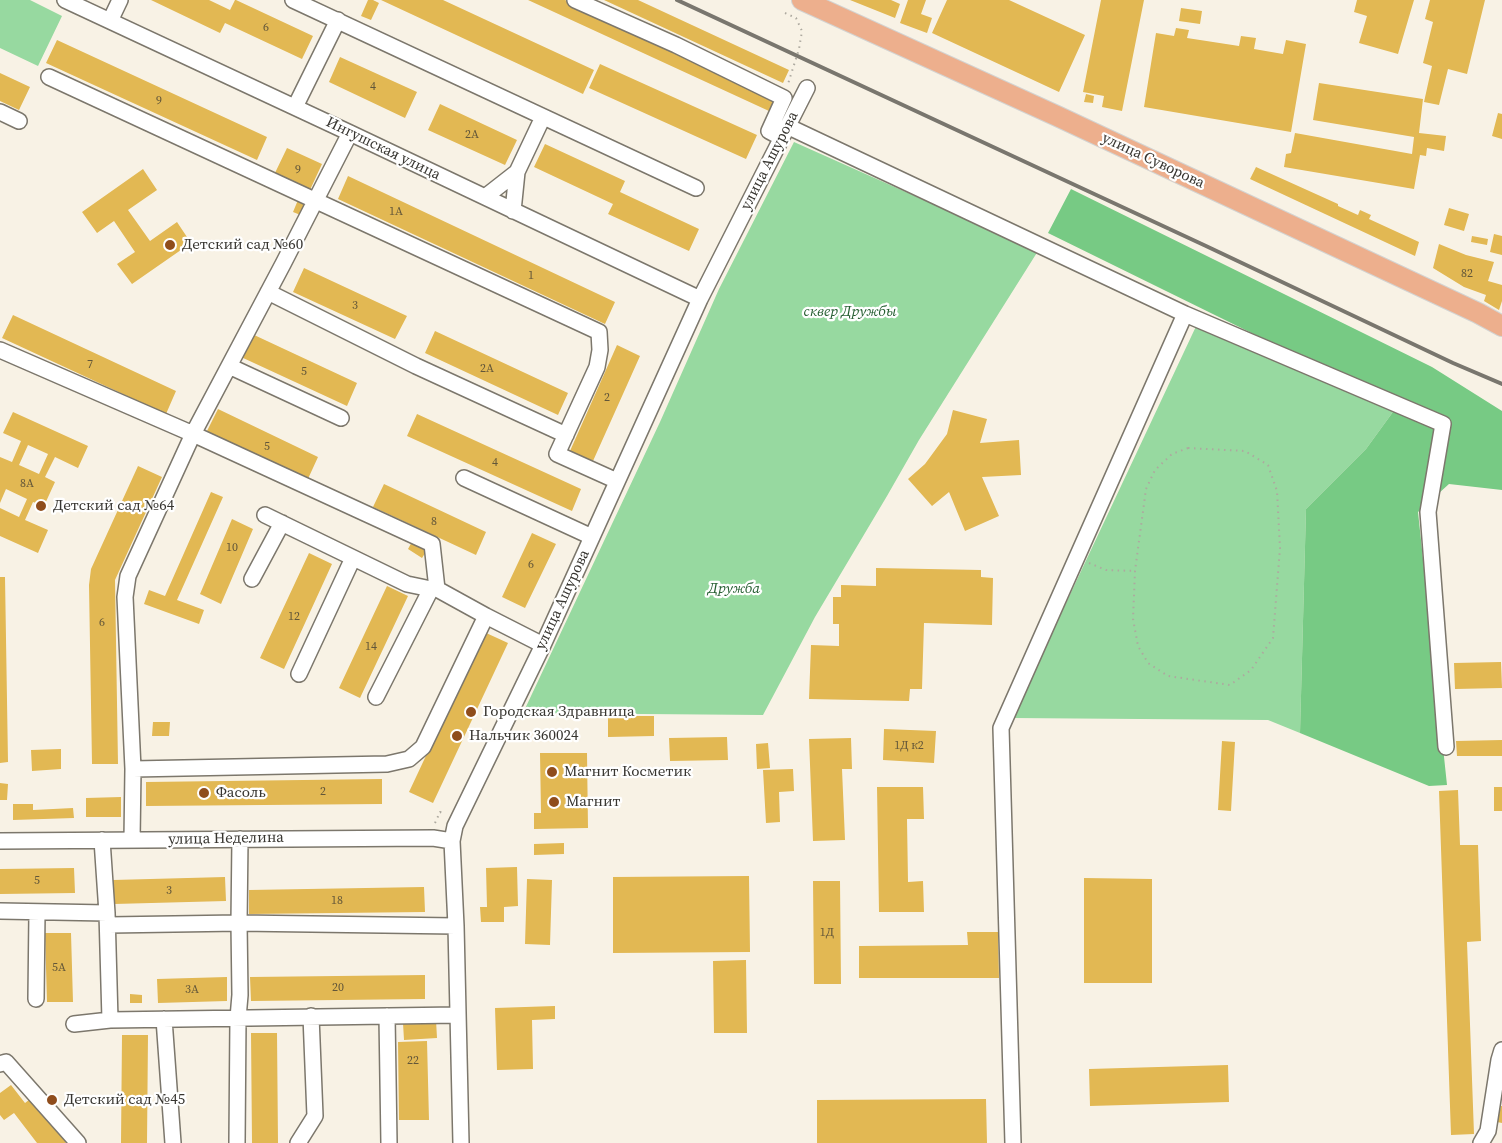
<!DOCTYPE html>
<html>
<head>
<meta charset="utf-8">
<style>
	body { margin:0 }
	canvas { display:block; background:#f8f2e5 }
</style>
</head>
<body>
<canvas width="1502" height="1143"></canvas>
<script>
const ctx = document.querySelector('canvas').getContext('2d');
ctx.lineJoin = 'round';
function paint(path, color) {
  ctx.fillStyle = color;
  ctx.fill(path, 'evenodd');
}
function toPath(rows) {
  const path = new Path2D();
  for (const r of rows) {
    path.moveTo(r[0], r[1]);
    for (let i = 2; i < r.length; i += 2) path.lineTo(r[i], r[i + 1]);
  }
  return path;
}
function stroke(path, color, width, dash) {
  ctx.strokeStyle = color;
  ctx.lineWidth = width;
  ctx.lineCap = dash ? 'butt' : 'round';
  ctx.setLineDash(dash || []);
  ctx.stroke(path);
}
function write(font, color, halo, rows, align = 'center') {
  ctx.font = font + ' "Source Serif 4",serif';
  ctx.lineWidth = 4.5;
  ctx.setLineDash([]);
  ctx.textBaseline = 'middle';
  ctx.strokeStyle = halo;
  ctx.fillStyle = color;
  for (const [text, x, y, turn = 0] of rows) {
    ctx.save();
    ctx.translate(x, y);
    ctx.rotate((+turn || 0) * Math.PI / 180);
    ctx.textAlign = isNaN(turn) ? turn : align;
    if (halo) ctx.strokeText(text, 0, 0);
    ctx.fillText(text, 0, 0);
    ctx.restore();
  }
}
paint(toPath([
	[0,0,30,0,62,16,38,66,0,48],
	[794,142,1038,251,919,440,887,496,815,617,763,715,523,713,660,422,719,289],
	[1199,320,1398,405,1366,449,1306,509,1300,733,1268,720,1012,718]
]), '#97d9a0');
paint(toPath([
	[1071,189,1432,367,1502,411,1502,490,1449,484,1418,512,1447,785,1429,786,1300,733,1306,509,1366,449,1398,405,1048,233]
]), '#77ca84');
paint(toPath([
	[151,0,209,0,230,10,235,0,236,0,313,36,302,59,225,23,220,33],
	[368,0,373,0,379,3,371,20,361,16],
	[381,0,443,0,594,70,583,94],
	[528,0,565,0,776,97,769,111],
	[604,0,638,0,789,70,783,83],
	[850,0,891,0,900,4,895,18],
	[908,0,926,0,921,14,932,18,927,33,900,23],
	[947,0,1009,0,1085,35,1059,92,932,33],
	[1101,0,1144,0,1122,111,1102,107,1104,96,1083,92],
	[1357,0,1414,0,1398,54,1359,43,1367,16,1354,12],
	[1430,0,1485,0,1467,74,1448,69,1439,105,1424,102,1432,66,1423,63,1433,22,1425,19],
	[1181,8,1202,11,1200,24,1179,21],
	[1176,28,1189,30,1187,38,1239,46,1241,36,1256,38,1254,49,1283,54,1286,40,1306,44,1291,132,1144,107,1156,33,1174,36],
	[57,40,267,137,257,160,46,63],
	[340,57,417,92,405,118,329,82],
	[600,64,757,135,746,159,589,88],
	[0,73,30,87,19,110,0,101],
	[1319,83,1423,99,1419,133,1446,136,1444,151,1427,148,1426,156,1420,155,1414,189,1284,167,1286,154,1291,153,1295,133,1412,154,1414,137,1313,120],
	[1086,94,1094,96,1093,103,1084,102],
	[440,104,517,140,505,165,428,130],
	[1498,113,1502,114,1502,139,1492,136],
	[545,144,625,181,620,192,699,229,689,251,608,214,613,204,534,167],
	[287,148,322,164,309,192,274,175],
	[1256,167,1338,204,1338,206,1358,215,1360,210,1371,215,1369,219,1419,242,1415,256,1250,179],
	[143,169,157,190,128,210,150,241,177,222,191,243,132,284,117,264,135,252,114,221,97,233,82,212],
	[348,176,615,302,605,324,338,199],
	[298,200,308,205,303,216,293,212],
	[1449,208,1469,214,1464,231,1444,225],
	[1494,234,1502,236,1502,255,1490,252],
	[1472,236,1488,239,1487,245,1471,242],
	[1439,244,1466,255,1494,262,1488,281,1502,285,1502,301,1499,310,1484,301,1486,295,1464,287,1433,268],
	[304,268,407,316,395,339,293,292],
	[13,315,176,391,166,414,2,338],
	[435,331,568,393,558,415,425,353],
	[252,334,357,383,347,406,241,357],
	[617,345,640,356,593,461,570,451],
	[218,409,318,457,307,481,206,433],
	[953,410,987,419,980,443,1019,440,1021,475,982,477,999,516,965,531,949,492,932,506,908,479,925,464,947,434],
	[13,412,88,446,78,468,55,457,45,477,55,482,44,506,33,502,25,520,48,530,38,553,0,536,0,508,19,517,27,499,6,489,0,503,0,457,12,462,21,441,3,433],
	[28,445,48,454,39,474,19,465],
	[417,414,581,489,572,511,407,436],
	[138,466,162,477,115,580,118,764,92,764,89,585,91,569],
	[384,484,486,532,476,555,373,507],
	[211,492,223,497,177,600,204,610,199,624,144,604,149,590,165,596],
	[232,519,253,529,221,604,200,594],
	[532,533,556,544,525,608,502,597],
	[414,538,429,547,422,558,408,549],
	[309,553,332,564,284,669,260,658],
	[876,568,981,570,981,577,993,578,992,625,924,623,922,689,910,689,909,701,809,699,811,645,839,646,839,624,833,624,833,597,841,597,841,585,876,586],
	[0,577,5,577,8,762,0,763],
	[387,586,408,596,360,698,339,688],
	[484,632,508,643,433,803,409,792],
	[1501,662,1502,688,1455,689,1454,663],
	[608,716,654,716,654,736,608,737],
	[153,722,170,722,169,736,152,736],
	[884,729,936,731,934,763,883,760],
	[727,737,728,760,670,761,669,738],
	[851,738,852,769,842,769,845,840,813,841,809,739],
	[1502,740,1502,756,1457,756,1456,741],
	[1222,741,1235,742,1231,811,1218,810],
	[768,743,770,768,757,769,756,744],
	[61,749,61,769,32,771,31,750],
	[540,753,587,753,588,828,534,829,534,813,541,813],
	[793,769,794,791,779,792,780,822,766,823,763,770],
	[382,779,382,804,146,806,146,782],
	[0,783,8,784,7,800,0,800],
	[877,787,923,787,924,819,907,819,908,882,923,881,924,912,879,912],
	[1494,787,1502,787,1502,811,1494,811],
	[1458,790,1460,845,1478,845,1481,941,1467,942,1474,1134,1451,1135,1439,791],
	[121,797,121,817,86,817,86,798],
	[13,804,33,804,33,810,73,808,74,818,13,820],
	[564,843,564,854,534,855,534,844],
	[517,867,518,906,504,907,504,922,481,922,480,907,487,907,486,868],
	[74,868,75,893,0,894,0,869],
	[749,876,750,952,613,953,613,877],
	[225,877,226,901,114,904,113,880],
	[1084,878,1152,879,1152,983,1084,983],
	[527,879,552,880,550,945,525,944],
	[813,881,840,881,841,984,814,984],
	[424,887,425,912,249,914,249,890],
	[967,932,998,932,999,978,859,978,859,946,968,945],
	[45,933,71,933,73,1002,47,1002],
	[746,960,747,1033,714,1033,713,961],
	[425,975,425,999,251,1001,250,977],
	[227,977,227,1001,158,1003,157,979],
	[130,994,142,995,142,1003,130,1003],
	[555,1006,555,1019,532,1020,533,1069,497,1070,495,1008],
	[436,1020,437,1038,404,1040,403,1023],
	[251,1033,277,1033,278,1143,252,1143],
	[122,1035,148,1035,147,1143,121,1143],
	[427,1041,429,1120,399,1120,398,1042],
	[1228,1065,1229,1102,1090,1106,1089,1069],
	[11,1085,25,1103,34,1096,69,1140,65,1143,37,1143,14,1113,4,1120,0,1115,0,1093],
	[986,1099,987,1143,817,1143,817,1100],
	[1501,1106,1502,1106,1502,1123,1497,1122]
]), '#e2b853');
const minor = toPath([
	[65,0,350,133,700,299],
	[293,0,696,188],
	[575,0,676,45,784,98,769,131,782,138],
	[110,21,120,0],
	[49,77,599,332,600,350,597,367,557,454,617,481],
	[295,107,338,20],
	[0,112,19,121],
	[787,126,1185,314,1443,424,1428,512,1446,747],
	[350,133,283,264,193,434,432,544,437,589,486,616,543,645],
	[485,197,517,172,543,117],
	[513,211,517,172],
	[268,292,416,366,566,435],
	[0,350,193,434,128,576,125,597,133,769,132,840],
	[229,366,341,418],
	[464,478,592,537],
	[265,515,407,584,431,589],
	[252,579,282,523],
	[299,674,353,558],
	[376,697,431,589,437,589],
	[133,769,387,764,409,759,423,747,486,616],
	[102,840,107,913],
	[0,841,433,838,452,841],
	[0,911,107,913,110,1020,458,1015],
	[109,925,239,923,456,926],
	[36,999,37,912],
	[387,1016,389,1143],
	[164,1019,173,1143],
	[74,1024,110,1020],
	[0,1064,6,1062,78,1143],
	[237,1143,238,1018,240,995,239,923,240,839],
	[298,1143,315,1116,311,1016],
	[461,1143,456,926,452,841,455,826,543,645,700,299,807,88],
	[1013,1143,1001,728,1185,314],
	[1481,1143,1488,1131,1499,1060,1502,1050]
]);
const major = toPath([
	[802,0,1057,116,1478,313,1502,326]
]);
stroke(minor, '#7c776c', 18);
stroke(major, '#d3d3d1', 22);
stroke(toPath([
	[785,13,796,18,802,31,799,49,788,84],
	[1188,448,1245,451,1268,465,1277,491,1280,548,1273,638,1251,670,1230,685,1168,676,1148,663,1138,646,1133,619,1135,571,1146,489,1155,470,1172,454,1188,448],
	[1089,563,1106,570,1135,571],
	[435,823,440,812,445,814]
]), '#ada99f', 2, [1.5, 4.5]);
stroke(minor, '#fff', 15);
stroke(major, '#edaf8d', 20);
stroke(toPath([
	[677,0,1206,246,1453,363,1502,384]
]), '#79766e', 4);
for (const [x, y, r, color] of [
	[170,245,6,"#8f4d1c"],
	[41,506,6,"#8f4d1c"],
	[471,712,6,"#8f4d1c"],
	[457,736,6,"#8f4d1c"],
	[552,772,6,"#8f4d1c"],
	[204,793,6,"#8f4d1c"],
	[554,802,6,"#8f4d1c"],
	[52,1100,6,"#8f4d1c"]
]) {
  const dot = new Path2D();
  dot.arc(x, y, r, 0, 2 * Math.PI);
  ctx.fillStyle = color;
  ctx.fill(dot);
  stroke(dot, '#fff', 2);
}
write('12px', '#625639', null, [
	["6",266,28],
	["4",373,87],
	["9",159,101],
	["2А",472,135],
	["9",298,170],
	["1А",396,212],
	["82",1467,274],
	["1",531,276],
	["3",355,306],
	["7",90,365],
	["2А",487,369],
	["5",304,372],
	["2",607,398],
	["5",267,447],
	["4",495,463],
	["8А",27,484],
	["8",434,522],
	["10",232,548],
	["6",531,565],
	["12",294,617],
	["6",102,623],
	["14",371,647],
	["1Д к2",909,746],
	["2",323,792],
	["5",37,881],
	["3",169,891],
	["18",337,901],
	["1Д",827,933],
	["5А",59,968],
	["20",338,988],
	["3А",192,990],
	["22",413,1061]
]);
write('15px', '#373530', '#fff', [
	["Ингушская улица",383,149,26],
	["улица Ашурова",770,161,-63],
	["улица Суворова",1153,161,25],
	["улица Ашурова",563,600,-65],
	["улица Неделина",226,839,-1]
]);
write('15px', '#373530', '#fff', [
	["Детский сад №60",182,245],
	["Детский сад №64",53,506],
	["Городская Здравница",483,712],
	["Нальчик 360024",469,736],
	["Магнит Косметик",564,772],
	["Фасоль",216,793],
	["Магнит",566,802],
	["Детский сад №45",64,1100]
], 'left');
write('italic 15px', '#245d30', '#fff', [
	["сквер Дружбы",850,312],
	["Дружба",734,589]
]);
</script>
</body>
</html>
